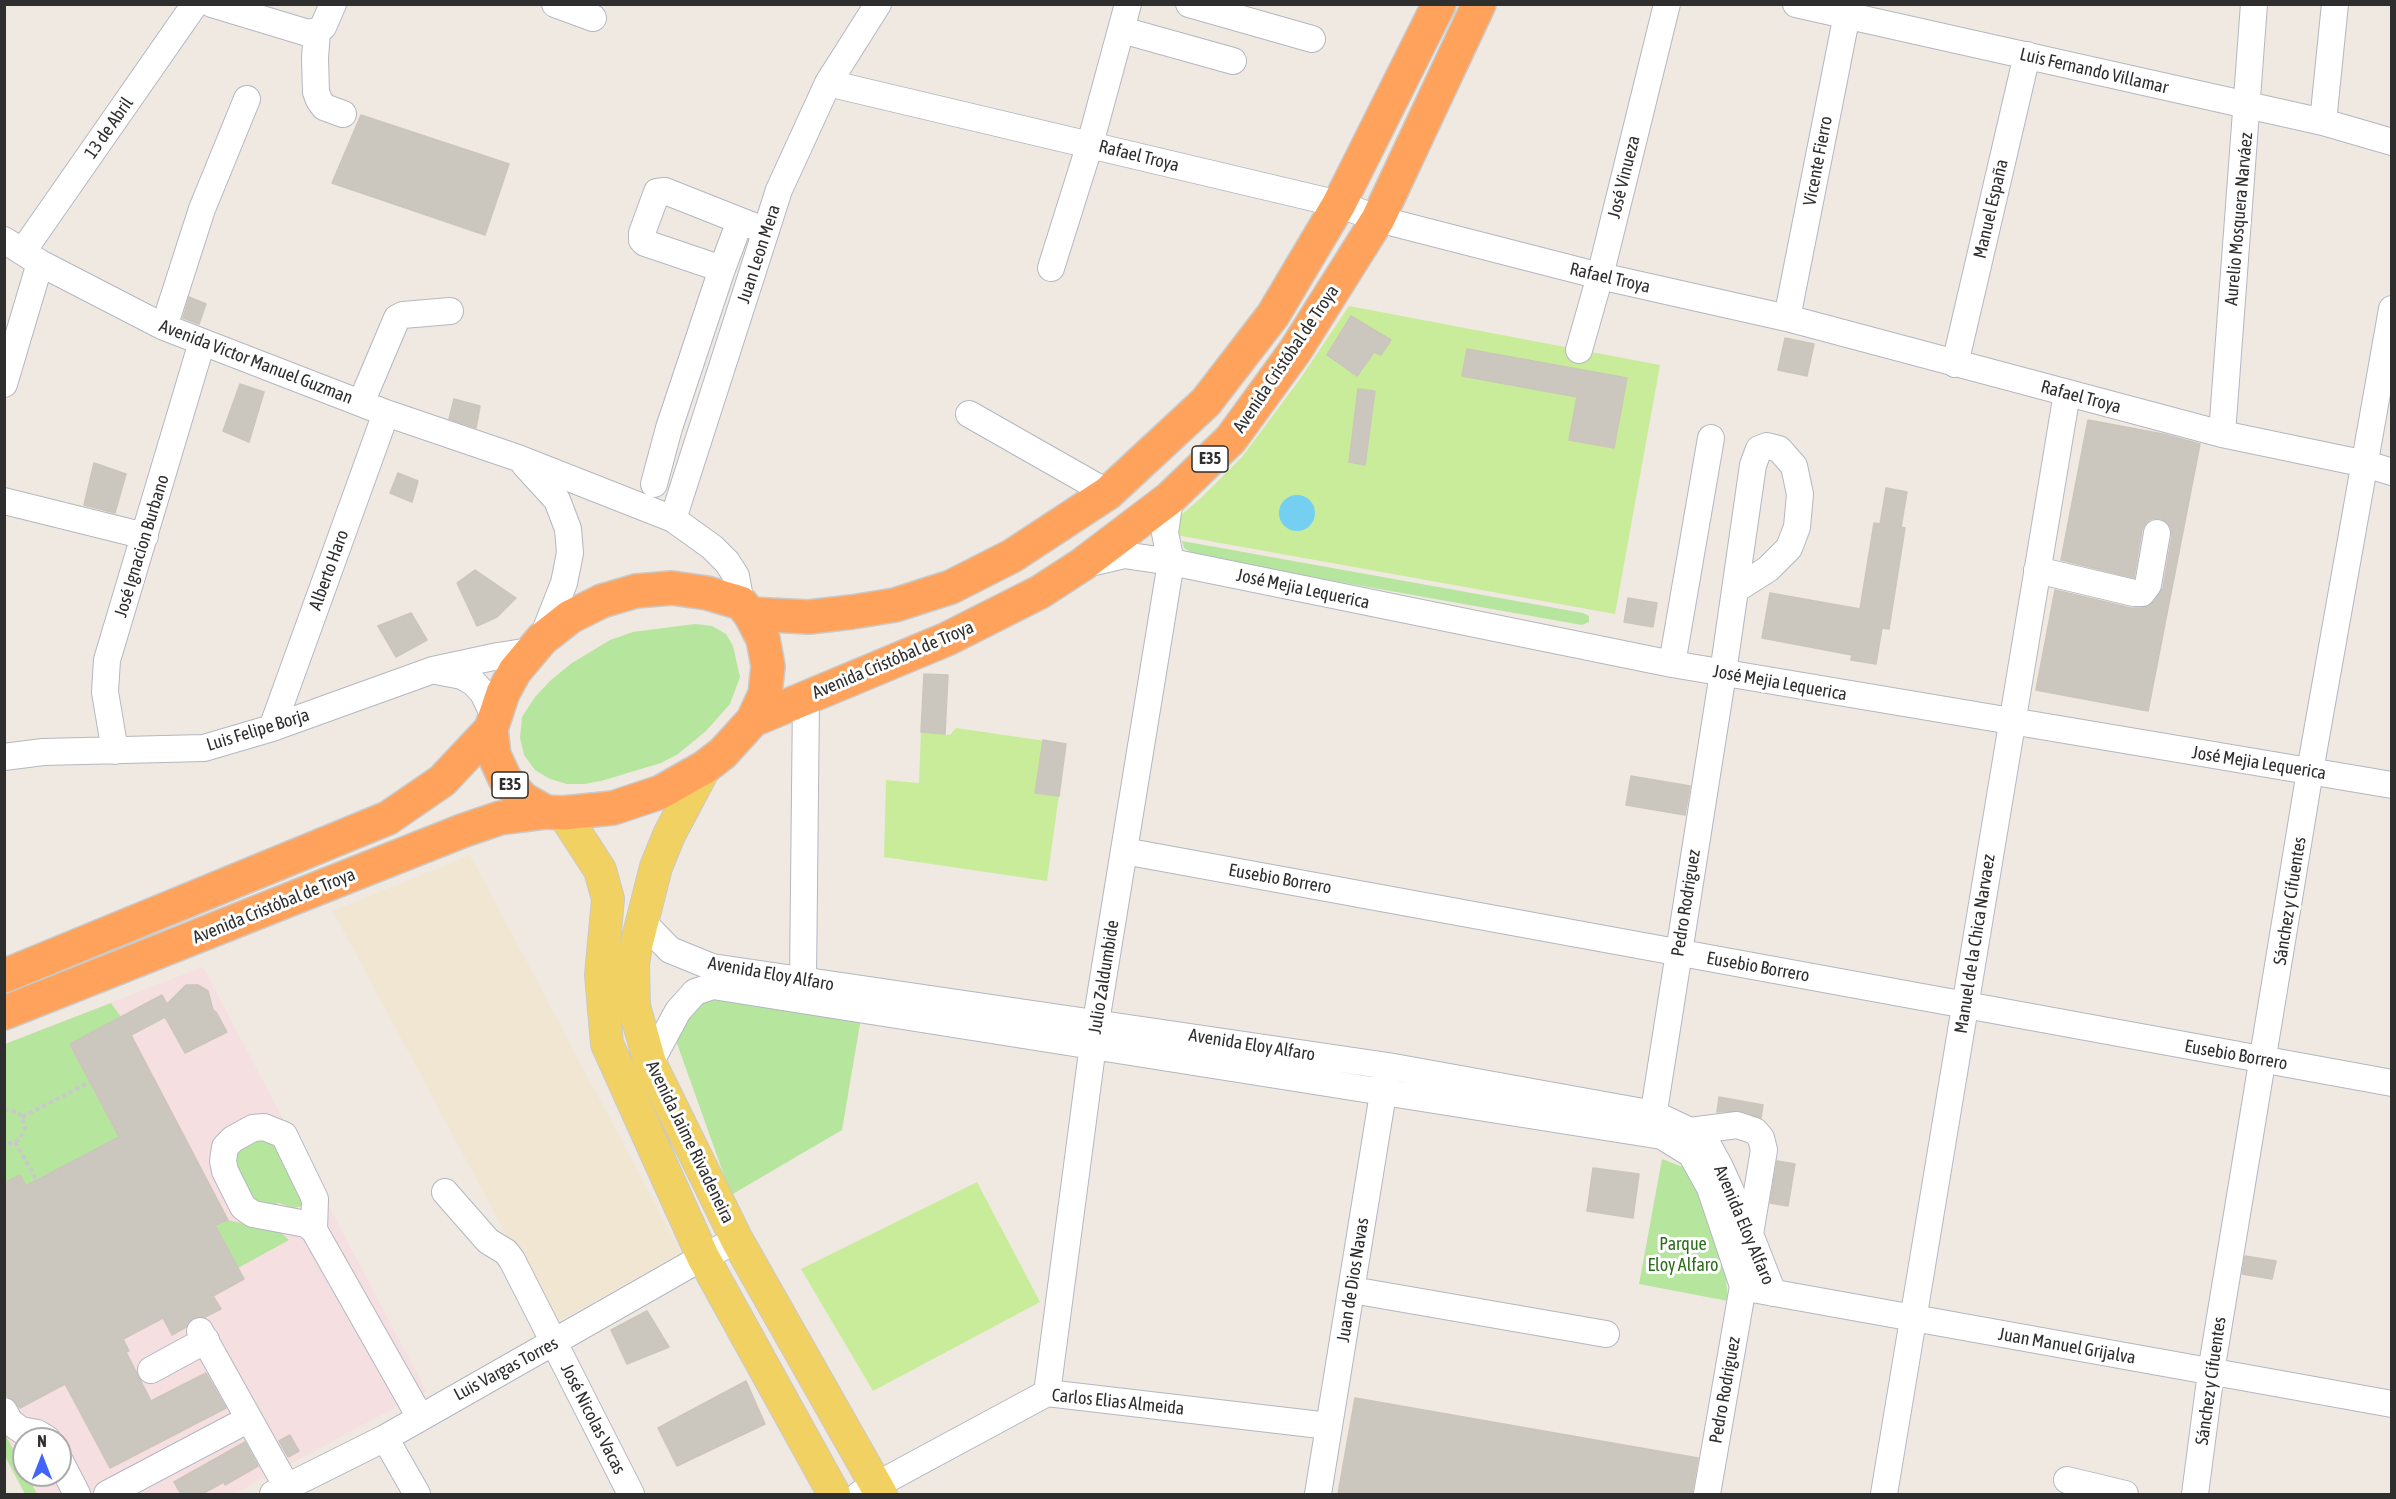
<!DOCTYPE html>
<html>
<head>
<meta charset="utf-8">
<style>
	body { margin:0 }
	#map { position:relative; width:2396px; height:1499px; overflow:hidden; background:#efe9e1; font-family:"Asap Condensed",sans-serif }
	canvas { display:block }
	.frame { position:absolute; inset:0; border:6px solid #2e2e2e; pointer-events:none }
	.north { position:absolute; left:12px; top:1427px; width:60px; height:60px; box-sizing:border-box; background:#fff; border:2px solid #ababab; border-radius:50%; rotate:0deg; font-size:16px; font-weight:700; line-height:24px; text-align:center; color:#2e2e2e }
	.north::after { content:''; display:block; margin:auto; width:21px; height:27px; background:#4264fb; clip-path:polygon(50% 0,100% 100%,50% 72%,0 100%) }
</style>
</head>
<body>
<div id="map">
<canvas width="2396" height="1499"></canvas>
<div class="frame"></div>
<div class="north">N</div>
</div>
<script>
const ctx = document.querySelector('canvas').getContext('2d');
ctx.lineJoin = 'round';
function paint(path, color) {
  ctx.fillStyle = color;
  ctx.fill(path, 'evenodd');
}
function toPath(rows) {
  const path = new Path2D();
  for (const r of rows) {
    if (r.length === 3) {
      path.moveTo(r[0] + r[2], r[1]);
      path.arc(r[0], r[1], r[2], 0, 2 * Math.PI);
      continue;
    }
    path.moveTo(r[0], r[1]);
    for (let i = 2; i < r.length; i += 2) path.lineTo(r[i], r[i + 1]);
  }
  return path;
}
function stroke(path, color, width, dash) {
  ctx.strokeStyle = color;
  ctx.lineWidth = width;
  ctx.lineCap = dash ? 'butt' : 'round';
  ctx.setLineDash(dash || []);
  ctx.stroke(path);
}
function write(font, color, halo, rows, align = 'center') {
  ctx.font = font + ' "Asap Condensed",sans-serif';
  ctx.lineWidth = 6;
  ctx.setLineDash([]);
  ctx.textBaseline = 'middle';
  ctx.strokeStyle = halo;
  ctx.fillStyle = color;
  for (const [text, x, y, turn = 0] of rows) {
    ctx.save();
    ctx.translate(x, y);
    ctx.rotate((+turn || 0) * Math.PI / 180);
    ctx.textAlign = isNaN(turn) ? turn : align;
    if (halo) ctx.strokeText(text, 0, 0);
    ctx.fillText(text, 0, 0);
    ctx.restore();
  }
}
paint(toPath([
	[470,855,681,1253,554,1324,333,911]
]), '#f0e6d1');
paint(toPath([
	[203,967,426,1391,234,1494,25,1494,4,1456,4,1044],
	[24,1439,60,1439,60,1475,24,1475]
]), '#f5dfe0');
paint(toPath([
	[1182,541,1583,613,1589,616,1589,622,1582,625,1199,557,1184,548],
	[695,624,712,626,726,634,733,646,740,677,730,704,706,731,678,754,661,763,601,781,584,784,567,784,550,779,535,770,524,755,520,738,522,717,535,697,551,680,572,663,610,640,633,632],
	[713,989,861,1018,842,1130,731,1195,674,1035],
	[111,1003,121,1017,70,1044,119,1137,26,1186,5,1183,5,1044],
	[257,1137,270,1137,307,1199,303,1206,293,1208,279,1203,266,1207,254,1204,232,1155],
	[1662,1159,1683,1167,1696,1180,1725,1266,1728,1301,1639,1284],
	[228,1220,280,1232,289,1240,238,1268,215,1225],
	[4,1432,24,1470,24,1475,27,1475,37,1494,25,1494,5,1456]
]), '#b6e59e');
paint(toPath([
	[1349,306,1660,365,1615,614,1176,535,1175,520,1201,498,1242,457,1300,379],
	[956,728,1066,744,1047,881,884,857,886,780,919,783,921,732,950,735],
	[977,1182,1040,1302,873,1391,801,1269]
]), '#c9ec9a');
paint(toPath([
	[1297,513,18]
]), '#75cff0');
const building = toPath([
	[361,115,509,164,485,235,332,183,361,115],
	[189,297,206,304,199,324,183,318,189,297],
	[1351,316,1391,340,1381,355,1374,352,1357,376,1327,355,1351,316],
	[1785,338,1814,344,1807,376,1778,370,1785,338],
	[1467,349,1627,378,1614,448,1569,440,1577,397,1462,376,1467,349],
	[240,384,264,392,249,442,223,431,240,384],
	[1358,389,1375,391,1365,465,1349,462,1358,389],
	[454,399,480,406,476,428,449,419,454,399],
	[2088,420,2163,434,2200,444,2148,711,2036,690,2055,590,2131,608,2142,608,2154,602,2163,588,2172,535,2171,528,2167,522,2160,518,2151,519,2146,523,2142,530,2134,578,2061,560,2088,420],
	[94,463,126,474,115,513,84,505,94,463],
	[398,473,418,481,412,502,390,493,398,473],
	[1886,488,1907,492,1901,527,1905,528,1889,629,1882,628,1876,664,1851,660,1852,655,1762,638,1770,593,1860,609,1874,523,1880,524,1886,488],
	[475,570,516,598,497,617,477,626,457,583,475,570],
	[1628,598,1657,603,1653,627,1624,622,1628,598],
	[411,613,427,640,396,657,378,626,411,613],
	[924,674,948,675,945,734,921,732,924,674],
	[1043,740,1066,744,1059,796,1035,793,1043,740],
	[1631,776,1690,786,1685,815,1626,805,1631,776],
	[186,985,198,985,208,991,213,1010,216,1012,227,1032,185,1053,165,1017,131,1035,228,1220,215,1225,244,1279,213,1296,221,1309,205,1317,193,1318,186,1327,172,1335,163,1318,123,1339,129,1351,126,1352,151,1401,206,1373,226,1408,110,1468,65,1384,20,1408,12,1399,4,1394,4,1183,20,1175,26,1186,119,1137,70,1044,162,995,167,1004,186,985],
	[1719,1097,1763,1105,1761,1118,1741,1111,1717,1112,1719,1097],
	[1777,1161,1795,1164,1788,1206,1770,1203,1777,1161],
	[1593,1168,1639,1174,1633,1218,1587,1211,1593,1168],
	[2245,1256,2276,1261,2272,1279,2242,1274,2245,1256],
	[647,1311,669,1347,627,1364,611,1330,647,1311],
	[746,1381,765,1424,677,1466,658,1428,746,1381],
	[1355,1398,1698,1458,1692,1494,1338,1494,1355,1398],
	[290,1435,299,1451,288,1457,279,1441,290,1435],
	[245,1442,258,1466,225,1485,224,1482,202,1494,181,1494,174,1482,245,1442]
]);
paint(building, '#cbc7bf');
stroke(building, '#cbc5ba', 1.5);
const minor = toPath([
	[212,4,308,33,317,31,323,27,333,4],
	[555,4,593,18],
	[1189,4,1312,39],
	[1796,4,2323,122,2392,142],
	[1122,30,1233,61],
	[317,31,315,58,316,92,319,100,324,107,343,114],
	[828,83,1339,204,1378,219,1600,276,1787,318,2222,434,2366,464,2392,472],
	[2323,122,2335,4],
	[4,240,40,263,164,327,386,413,518,458,673,519,712,547,727,562,736,576,741,603],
	[23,251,195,4],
	[1051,268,1090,144,1128,4],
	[722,269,740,221],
	[1787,318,1849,4],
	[164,327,202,209,247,99],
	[1579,350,1600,276,1667,4],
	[1955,364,2027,55],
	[4,384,40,263],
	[361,403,397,318,403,315,450,311],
	[969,414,1108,493],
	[2222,434,2254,4],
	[525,465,557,500,568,529,570,553,564,583,542,639],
	[654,484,669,428,722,269,645,243,642,240,642,233,657,192,665,191,766,231],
	[1170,498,1165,533,1171,562,1672,664,2392,785],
	[4,501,145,536],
	[673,519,779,190,828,83,878,4],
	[2037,570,2134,593,2142,593,2148,585,2157,533],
	[1672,664,1711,438],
	[436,671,462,676,474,683,483,693,494,716],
	[272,728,386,413],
	[115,751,105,692,107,660,202,342],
	[4,757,43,752,204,748,272,728,433,670,498,656,530,651],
	[1124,851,2392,1083],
	[641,920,670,950,712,967,1388,1066,1654,1114,1690,1131,1709,1147,1720,1167,1750,1234,1773,1293],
	[803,980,806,698],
	[650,1063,678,1011,695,992,713,986,1662,1136,1691,1154,1710,1188,1743,1286,1707,1494],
	[1651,1130,1723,673,1735,590,1753,465,1759,449,1767,446,1779,449,1794,466,1800,494,1797,527,1789,548,1768,569,1735,590],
	[1690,1131,1737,1125,1755,1131,1761,1138,1764,1150,1750,1234],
	[445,1192,488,1241,506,1252,512,1260,631,1494],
	[314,1230,315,1199,284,1135,264,1127,253,1128,233,1139,225,1147,223,1161,225,1171,243,1207,253,1214,306,1224,314,1230,420,1417],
	[1352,1290,1606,1334],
	[1758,1290,2392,1404],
	[200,1331,287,1487],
	[151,1370,206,1340],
	[1047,1393,1096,1022,1171,562,1124,555,1090,563],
	[4,1411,10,1422,21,1430,37,1433,47,1439],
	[385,1438,417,1494],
	[60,1461,77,1494],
	[2067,1480,2125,1494],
	[107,1494,249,1419],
	[273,1494,385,1438,703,1257,737,1240],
	[860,1494,1047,1393,1329,1426],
	[1318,1494,1386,1075],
	[1884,1494,2067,393],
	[2195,1494,2211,1372,2310,771,2392,309]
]);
const major = toPath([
	[705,767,669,835,656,867,636,946,633,964,634,1006,650,1063,737,1240,881,1494],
	[563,813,600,870,608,899,601,975,607,1044,703,1257,834,1494]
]);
const highway = toPath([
	[672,588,707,593,741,603,750,614,763,639,768,666,765,694,753,720,723,753,705,767,661,792,613,808,563,813,546,812,523,799,505,779,494,755,491,729,503,693,515,671,542,639,570,617,602,601,636,591,672,588],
	[750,614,809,617,852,612,895,605,951,587,1012,556,1108,493,1206,402,1273,315,1339,204,1439,4],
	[753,720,947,639,1040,592,1083,564,1170,498,1231,439,1295,351,1378,219,1479,4],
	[4,976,388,818,442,781,491,729],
	[4,1013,462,831,500,818,546,812]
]);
stroke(minor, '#b4b7c1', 28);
stroke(major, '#c9c9c9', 34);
stroke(highway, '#c9c9c9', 36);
stroke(toPath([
	[4,1109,17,1112,22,1117,25,1128,20,1139,15,1142,4,1144],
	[22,1117,90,1082],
	[15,1142,36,1179]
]), '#c9c9c9', 4, [4.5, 3]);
stroke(minor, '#fff', 26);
stroke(major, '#f2d163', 32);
stroke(highway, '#ffa35c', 33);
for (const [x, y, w] of [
	[1210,459,36],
	[510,785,36]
]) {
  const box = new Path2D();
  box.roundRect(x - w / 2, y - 13, w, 26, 4.5);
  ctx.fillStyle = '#fff';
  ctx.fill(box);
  stroke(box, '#2e2e2e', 1.5);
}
write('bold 16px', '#2e2e2e', null, [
	["E35",1210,459],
	["E35",510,785]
]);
write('18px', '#2e2e2e', '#fff', [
	["Luis Fernando Villamar",2094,71,13],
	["13 de Abril",109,128,-55],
	["Rafael Troya",1139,156,14],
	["Vicente Fierro",1818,161,-79],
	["José Vinueza",1624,177,-76],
	["Manuel España",1991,209,-77],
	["Aurelio Mosquera Narváez",2239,219,-85],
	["Juan Leon Mera",759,254,-72],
	["Rafael Troya",1610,278,13],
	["Avenida Cristóbal de Troya",1286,359,-56],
	["Avenida Victor Manuel Guzman",256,362,21],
	["Rafael Troya",2081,397,15],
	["José Ignacion Burbano",142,546,-73],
	["Alberto Haro",329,570,-70],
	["José Mejia Lequerica",1303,589,12],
	["Avenida Cristóbal de Troya",893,660,-23],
	["José Mejia Lequerica",1780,683,10],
	["Luis Felipe Borja",258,730,-17],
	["José Mejia Lequerica",2259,763,9],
	["Eusebio Borrero",1280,879,10],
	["Sánchez y Cifuentes",2290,901,-81],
	["Pedro Rodriguez",1686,903,-81],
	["Avenida Cristóbal de Troya",274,906,-22],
	["Manuel de la Chica Narvaez",1975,944,-81],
	["Eusebio Borrero",1758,967,10],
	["Avenida Eloy Alfaro",771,974,10],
	["Julio Zaldumbide",1104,977,-81],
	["Avenida Eloy Alfaro",1252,1045,9],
	["Eusebio Borrero",2236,1055,10],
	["Avenida Jaime Rivadeneira",690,1142,64],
	["Avenida Eloy Alfaro",1744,1225,67],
	["Juan de Dios Navas",1353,1280,-81],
	["Juan Manuel Grijalva",2067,1346,10],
	["Luis Vargas Torres",506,1369,-28],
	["Sánchez y Cifuentes",2211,1381,-82],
	["Pedro Rodriguez",1725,1390,-80],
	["Carlos Elias Almeida",1118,1402,6],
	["José Nicolas Vacas",593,1419,63]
]);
write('18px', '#2c6e1b', '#fff', [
	["Parque",1683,1244],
	["Eloy Alfaro",1683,1265]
]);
</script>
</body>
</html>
